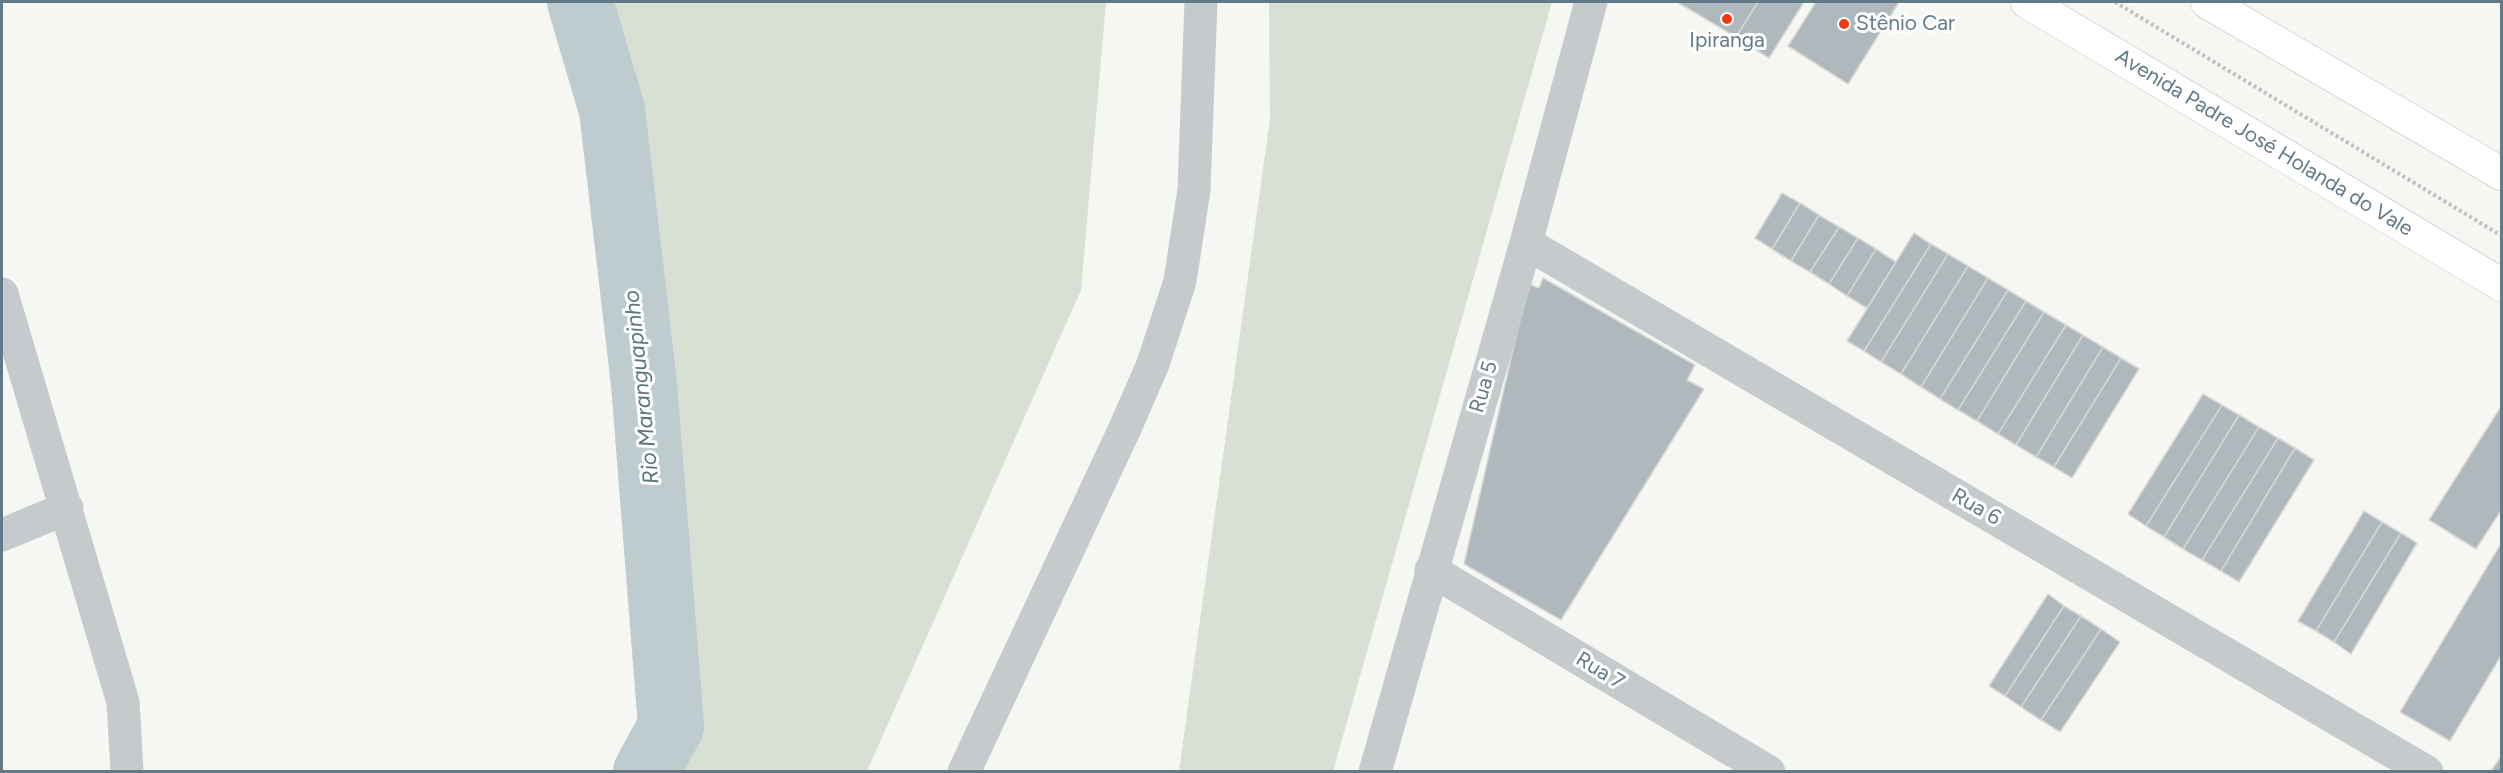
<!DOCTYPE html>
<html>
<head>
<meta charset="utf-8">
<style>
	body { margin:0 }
	#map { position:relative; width:2503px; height:773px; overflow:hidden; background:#f6f6f2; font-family:Figtree,sans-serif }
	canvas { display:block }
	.frame { position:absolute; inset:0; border:3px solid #627987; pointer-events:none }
</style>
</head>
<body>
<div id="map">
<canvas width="2503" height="773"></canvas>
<div class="frame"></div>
</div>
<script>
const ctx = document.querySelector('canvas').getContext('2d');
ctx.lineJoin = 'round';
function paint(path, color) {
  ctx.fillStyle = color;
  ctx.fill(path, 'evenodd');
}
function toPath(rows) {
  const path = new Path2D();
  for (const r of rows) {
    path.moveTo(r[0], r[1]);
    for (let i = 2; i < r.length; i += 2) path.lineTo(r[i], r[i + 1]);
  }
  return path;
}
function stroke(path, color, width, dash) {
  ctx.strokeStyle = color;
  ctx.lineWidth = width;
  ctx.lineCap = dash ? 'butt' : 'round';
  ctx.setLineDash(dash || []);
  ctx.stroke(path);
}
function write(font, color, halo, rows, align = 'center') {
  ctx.font = font + ' Figtree,sans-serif';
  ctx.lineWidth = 6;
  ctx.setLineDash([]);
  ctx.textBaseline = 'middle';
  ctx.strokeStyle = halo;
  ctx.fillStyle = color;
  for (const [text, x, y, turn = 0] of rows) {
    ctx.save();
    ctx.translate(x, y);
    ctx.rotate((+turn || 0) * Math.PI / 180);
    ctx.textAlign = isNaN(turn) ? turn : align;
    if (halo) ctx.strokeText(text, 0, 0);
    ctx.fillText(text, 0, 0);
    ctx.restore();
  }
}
paint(toPath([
	[580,2,1106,2,1081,290,867,771,646,771,671,726,644,384,612,110],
	[1269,2,1552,2,1333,771,1179,771,1270,119]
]), '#d8dfd3');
stroke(toPath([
	[580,2,612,110,644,384,671,726,646,772]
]), '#beccd0', 66);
const building = toPath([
	[1677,2,1758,2,1736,37,1677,2],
	[1758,2,1804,2,1769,58,1736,37,1758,2],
	[1816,2,1899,2,1848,84,1788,46,1816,2],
	[1782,193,1800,203,1772,249,1755,238,1782,193],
	[1800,203,1819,215,1791,261,1772,249,1800,203],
	[1819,215,1839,227,1810,272,1791,261,1819,215],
	[1839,227,1858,238,1829,284,1810,272,1839,227],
	[1914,233,1931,244,1864,351,1847,341,1914,233],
	[1858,238,1876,249,1847,296,1829,284,1858,238],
	[1931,244,1948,254,1881,362,1864,351,1931,244],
	[1876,249,1896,262,1867,308,1847,296,1876,249],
	[1948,254,1968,266,1901,374,1881,362,1948,254],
	[1968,266,1988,278,1921,387,1901,374,1968,266],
	[1543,278,1695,365,1687,380,1704,389,1561,620,1464,564,1528,284,1539,288,1543,278],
	[1988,278,2008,290,1940,399,1921,387,1988,278],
	[2008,290,2026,301,1958,410,1940,399,2008,290],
	[2026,301,2044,312,1977,421,1958,410,2026,301],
	[2044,312,2066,325,1998,434,1977,421,2044,312],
	[2066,325,2083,335,2016,445,1998,434,2066,325],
	[2083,335,2103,347,2036,457,2016,445,2083,335],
	[2103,347,2121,358,2054,467,2036,457,2103,347],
	[2121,358,2139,369,2072,478,2054,467,2121,358],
	[2203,394,2222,405,2146,526,2128,514,2203,394],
	[2222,405,2239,415,2164,537,2146,526,2222,405],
	[2502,405,2502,509,2476,549,2429,520,2502,405],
	[2239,415,2259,427,2183,549,2164,537,2239,415],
	[2259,427,2278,438,2202,560,2183,549,2259,427],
	[2278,438,2295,448,2221,571,2202,560,2278,438],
	[2295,448,2314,460,2239,582,2221,571,2295,448],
	[2364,511,2382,522,2316,631,2298,621,2364,511],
	[2382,522,2401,533,2334,642,2316,631,2382,522],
	[2401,533,2417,543,2351,654,2334,642,2401,533],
	[2502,542,2502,654,2450,741,2400,712,2502,542],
	[2048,594,2064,606,2005,696,1989,686,2048,594],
	[2064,606,2081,616,2021,707,2005,696,2064,606],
	[2081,616,2101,629,2041,720,2021,707,2081,616],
	[2101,629,2120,642,2060,732,2041,720,2101,629],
	[2502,755,2502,772,2491,771,2502,755]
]);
paint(building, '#aeb8bd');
stroke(building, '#d8d8d5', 1.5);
const major = toPath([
	[2027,2,2502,285],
	[2207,2,2502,174]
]);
stroke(major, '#b8bdc0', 34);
stroke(toPath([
	[2115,2,2502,236]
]), '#bec1c3', 4, [3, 3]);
stroke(toPath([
	[1526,243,2427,772],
	[2,294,123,702,127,772],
	[2,535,67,508],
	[1431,570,1769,772],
	[964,772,1126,426,1153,364,1180,281,1194,190,1201,2],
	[1375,772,1526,243,1591,2]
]), '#c5cacd', 33);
stroke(major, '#fff', 33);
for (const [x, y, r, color] of [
	[1727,19,6,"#f63713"],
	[1844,24,6,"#f63713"]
]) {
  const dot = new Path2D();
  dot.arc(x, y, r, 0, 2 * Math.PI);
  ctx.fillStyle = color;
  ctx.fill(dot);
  stroke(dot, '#fff', 2);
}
write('21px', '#627987', '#fff', [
	["Stênio Car",1856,24],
	["Ipiranga",1727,41,"center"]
], 'left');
write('21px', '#627987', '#fff', [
	["Avenida Padre José Holanda do Vale",2264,143,31],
	["Rua 5",1484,387,-74],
	["Rua 6",1976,507,30],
	["Rua 7",1600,671,31]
]);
write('italic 22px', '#59767c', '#fff', [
	["Rio Maranguapinho",642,387,-96]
]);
</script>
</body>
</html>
